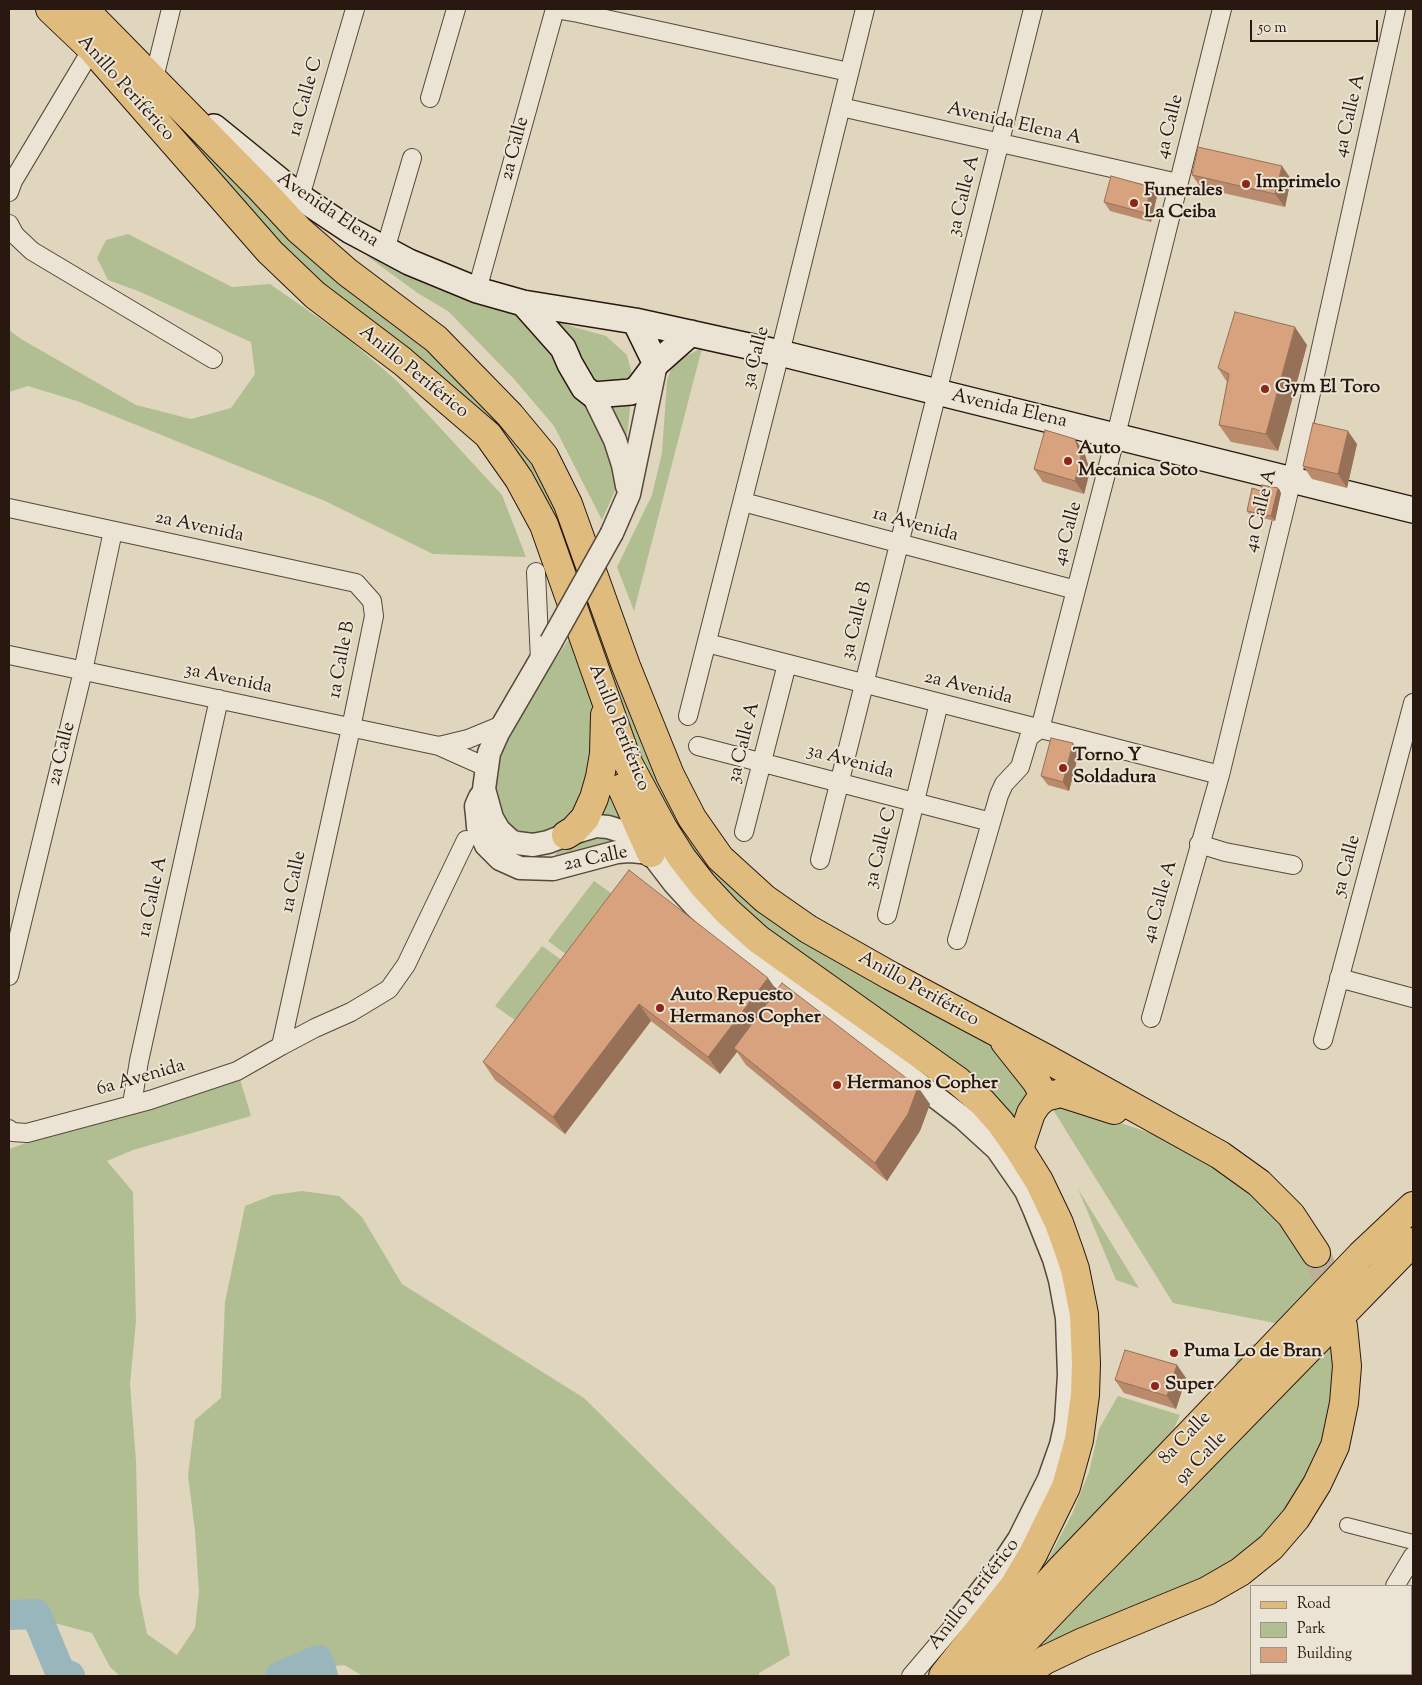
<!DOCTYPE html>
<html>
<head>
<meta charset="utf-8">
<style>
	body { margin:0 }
	#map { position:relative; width:1422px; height:1685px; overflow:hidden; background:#e0d6bd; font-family:"Sorts Mill Goudy",serif }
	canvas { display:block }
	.frame { position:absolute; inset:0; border:10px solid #28180f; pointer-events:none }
	.legend { position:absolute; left:1250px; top:1585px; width:162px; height:90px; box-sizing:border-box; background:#ebe4d4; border:1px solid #9d9285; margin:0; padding:6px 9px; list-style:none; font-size:15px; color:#28180f }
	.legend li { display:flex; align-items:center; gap:10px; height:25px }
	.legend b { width:25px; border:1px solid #9d9285 }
	.scale { position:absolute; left:1250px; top:20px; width:128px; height:22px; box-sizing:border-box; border:2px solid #28180f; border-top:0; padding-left:6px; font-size:15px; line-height:18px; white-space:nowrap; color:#28180f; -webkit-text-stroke:4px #ebe4d4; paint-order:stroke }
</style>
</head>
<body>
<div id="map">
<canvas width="1422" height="1685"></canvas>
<div class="frame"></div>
<ul class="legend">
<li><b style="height:6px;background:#e0bb7e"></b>Road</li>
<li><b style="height:14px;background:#b1be92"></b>Park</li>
<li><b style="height:14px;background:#d7a27d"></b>Building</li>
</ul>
<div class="scale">50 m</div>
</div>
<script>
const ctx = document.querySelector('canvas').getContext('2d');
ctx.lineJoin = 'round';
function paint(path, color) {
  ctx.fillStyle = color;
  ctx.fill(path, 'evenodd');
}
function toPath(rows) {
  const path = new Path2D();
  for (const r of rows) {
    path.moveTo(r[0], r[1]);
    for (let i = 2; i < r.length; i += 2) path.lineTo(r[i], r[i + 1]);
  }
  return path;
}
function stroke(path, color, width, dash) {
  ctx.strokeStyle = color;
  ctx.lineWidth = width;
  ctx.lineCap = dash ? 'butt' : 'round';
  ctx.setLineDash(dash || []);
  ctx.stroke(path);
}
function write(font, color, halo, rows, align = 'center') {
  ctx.font = font + ' "Sorts Mill Goudy",serif';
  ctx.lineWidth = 4;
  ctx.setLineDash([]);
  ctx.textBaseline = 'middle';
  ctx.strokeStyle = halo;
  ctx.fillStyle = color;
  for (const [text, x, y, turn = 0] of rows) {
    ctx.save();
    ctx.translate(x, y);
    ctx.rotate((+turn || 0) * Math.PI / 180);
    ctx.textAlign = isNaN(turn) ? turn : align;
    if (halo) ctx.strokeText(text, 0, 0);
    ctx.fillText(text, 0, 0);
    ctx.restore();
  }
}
paint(toPath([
	[60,9,77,9,431,344,535,462,563,513,643,749,670,804,694,847,746,898,993,1041,1032,1088,1014,1125,737,908,661,809,525,473,320,291],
	[128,234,232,287,270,284,346,337,397,381,502,495,526,557,433,554,325,501,77,401,28,386,9,392,9,330,21,339,136,405,191,419,231,408,255,374,251,342,138,291,108,280,97,258,106,240],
	[367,256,574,327,606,336,627,355,633,378,628,428,619,482,602,520,554,426,514,379,448,311,419,294],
	[702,348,634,611,617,567,652,495,662,453,667,380,674,362],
	[569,639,595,701,596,742,577,811,563,824,543,835,519,832,503,822,497,807,496,784,500,756,508,731],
	[610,768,633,829,592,819],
	[597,834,629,844,543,861,554,856,565,844],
	[594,881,625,903,578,963,548,941],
	[542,946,573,968,526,1028,495,1006],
	[237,1069,251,1116,133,1150,107,1161,133,1192,136,1321,130,1384,136,1461,139,1594,147,1634,177,1655,195,1628,199,1592,195,1531,188,1475,195,1420,221,1398,225,1302,245,1206,273,1195,302,1191,339,1196,362,1217,402,1284,584,1398,775,1587,790,1655,759,1673,759,1676,363,1676,344,1665,296,1670,282,1676,120,1676,110,1667,92,1633,32,1617,9,1618,9,1149],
	[1057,1101,1170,1140,1258,1193,1306,1248,1322,1285,1285,1325,1173,1303,1052,1108],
	[1078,1189,1139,1288,1116,1280],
	[1332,1338,1338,1356,1330,1427,1286,1518,1205,1584,1039,1645],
	[1262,1343,1228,1384,1238,1357,1246,1348,1254,1344],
	[1118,1396,1180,1415,1173,1431,1144,1474,998,1625,1050,1556,1072,1514,1089,1472,1099,1429]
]), '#b1be92');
stroke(toPath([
	[9,1615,36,1614,60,1672,70,1676],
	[280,1676,318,1660,323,1676]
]), '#99b6bc', 30);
stroke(toPath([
	[1316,1253,1332,1291,1338,1308]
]), '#bbb09a', 28, [28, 14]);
const pedestrian = toPath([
	[1347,1525,1413,1542]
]);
const minor = toPath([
	[555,9,578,13,849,72],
	[154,78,171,9],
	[430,98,456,9],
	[841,107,1178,183],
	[9,192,13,181,92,49],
	[300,197,355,9],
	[9,224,15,235,32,251,213,359],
	[385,250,412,158],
	[477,290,555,9],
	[743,502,1076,590],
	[9,508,356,583,372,601,374,616,351,728,281,1046],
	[536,572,540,661],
	[707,643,1220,775],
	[9,655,439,746,486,767],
	[688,716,780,353,865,9],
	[439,746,468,739,502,725],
	[698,746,991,822],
	[744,832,787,664],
	[1199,844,1225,852,1293,865],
	[820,860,1033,9],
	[887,915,939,703],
	[957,940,999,795,1004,784,1020,767,1029,737,1040,729,1116,435,1222,9],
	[9,976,83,671,113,531],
	[1339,978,1413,998],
	[1151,1018,1220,775,1264,594,1292,479,1396,9],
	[1323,1040,1413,703],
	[132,1104,139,1061,219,699],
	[9,1129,12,1132,27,1133,150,1100,237,1071,281,1046,315,1028,351,1012,371,1000,389,989,406,965,466,840],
	[1395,1586,1413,1556],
	[911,1676,962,1616],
	[1355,1676,1358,1674]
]);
const tertiary = toPath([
	[593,395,615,440,623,465,627,486],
	[612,533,629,494,656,364],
	[551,642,498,733,489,753,484,789,492,818,499,830,511,841,517,843,533,845,548,842,566,835,596,826,608,827,621,831,651,853,674,883,696,907,734,942,963,1118,997,1149,1026,1191,1034,1209,1054,1259,1060,1280,1067,1318,1069,1375,1066,1422,1061,1445,1049,1479,1019,1539,1003,1563,962,1616,978,1633],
	[480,797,476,806,477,815,478,827,486,845,500,859,520,868,553,869,617,852,630,851,651,853]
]);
const secondary = toPath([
	[214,127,300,197,351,231,409,262,477,290,523,303,635,321,780,353,1413,510],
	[523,303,563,348,570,364,584,388,593,395,631,392,638,388,656,364,691,333],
	[635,321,656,364]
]);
const primary = toPath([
	[963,1676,1061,1569,1361,1255,1413,1206],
	[991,1676,1077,1586,1413,1242]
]);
const trunk = toPath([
	[50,9,92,49,270,252,315,295,402,361,488,435,519,479,544,525,628,763,663,828,682,858,703,885,727,911,758,939,958,1081,982,1102,1000,1122,1019,1149,1039,1181,1059,1223,1069,1251,1075,1269,1084,1314,1086,1364,1085,1395,1079,1440,1066,1487,1033,1554,1014,1586,943,1676],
	[84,9,260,188,299,230,347,272,436,339,510,415,544,456,568,504,626,666,670,775,692,818,720,858,765,899,808,929,891,976,1047,1059,1220,1155,1259,1183,1291,1215,1316,1253],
	[622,788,651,853],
	[566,835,574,830,585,818,594,798,600,777,604,754,605,715],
	[1005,1042,1036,1081,1045,1097],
	[1019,1149,1031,1113,1037,1104,1045,1097,1061,1093,1114,1110],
	[1022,1676,1045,1660,1083,1642,1207,1591,1240,1572,1271,1547,1296,1518,1317,1484,1335,1446,1344,1403,1347,1366,1343,1326]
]);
stroke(pedestrian, '#56483a', 16);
stroke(minor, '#56483a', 20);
stroke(tertiary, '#56483a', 25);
stroke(secondary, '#28180f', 28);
stroke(primary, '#28180f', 30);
stroke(trunk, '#28180f', 30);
stroke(pedestrian, '#ebe4d4', 14);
stroke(minor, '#ebe4d4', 18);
stroke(tertiary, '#ebe4d4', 22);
stroke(secondary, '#ebe4d4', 25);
stroke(primary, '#e0bb7e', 28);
stroke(trunk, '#e0bb7e', 28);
const tertiaryBridge = toPath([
	[551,642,612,533]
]);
stroke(tertiaryBridge, '#56483a', 25, []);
stroke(tertiaryBridge, '#ebe4d4', 22);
paint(toPath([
	[1192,175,1291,179,1285,207,1201,188],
	[1157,196,1151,222,1110,211,1104,202],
	[1307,345,1278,451,1231,442,1219,425,1227,382,1218,368],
	[1357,444,1347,488,1312,479,1303,466],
	[1084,452,1090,471,1084,494,1043,482,1034,469],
	[1278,488,1281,493,1275,521,1250,515,1247,511,1261,491],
	[1079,752,1069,791,1048,785,1041,776],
	[629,870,776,990,930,1104,920,1131,887,1181,746,1065,737,1052,720,1074,651,1021,565,1134,495,1080,483,1062],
	[1177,1365,1186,1378,1176,1409,1124,1393,1115,1380]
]), '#b98b6c');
paint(toPath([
	[1282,166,1291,179,1285,207,1275,194],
	[1151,187,1157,196,1151,222,1145,213],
	[1295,327,1307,345,1278,451,1266,434],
	[1348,431,1357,444,1347,488,1338,474],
	[1075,439,1084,452,1090,471,1084,494,1075,481],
	[1278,488,1281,493,1275,521,1271,516],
	[1073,743,1079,752,1069,791,1063,782],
	[768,978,780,995,734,1048,737,1052,720,1074,708,1057],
	[639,1004,651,1021,565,1134,553,1117],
	[918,1087,930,1104,920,1131,887,1181,875,1163],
	[1177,1365,1186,1378,1176,1409,1167,1396]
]), '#967158');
const building = toPath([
	[1198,147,1282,166,1275,194,1192,175,1198,147],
	[1111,176,1151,187,1145,213,1104,202,1111,176],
	[1235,312,1295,327,1266,434,1219,425,1229,374,1218,368,1235,312],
	[1313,423,1348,431,1338,474,1303,466,1313,423],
	[1045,430,1075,439,1081,457,1075,481,1034,469,1045,430],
	[1262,485,1278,488,1271,516,1247,511,1252,488,1261,491,1262,485],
	[1051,738,1073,743,1063,782,1041,776,1051,738],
	[629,870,768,978,708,1057,639,1004,553,1117,483,1062,629,870],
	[782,983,918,1087,908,1114,875,1163,734,1048,782,983],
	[1125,1350,1177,1365,1167,1396,1115,1380,1125,1350]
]);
paint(building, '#d7a27d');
stroke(building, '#967158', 1);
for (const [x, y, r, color] of [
	[1246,184,5,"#8f2418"],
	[1134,203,5,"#8f2418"],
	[1265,389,5,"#8f2418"],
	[1068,461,5,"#8f2418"],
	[1063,768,5,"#8f2418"],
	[660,1008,5,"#8f2418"],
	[837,1085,5,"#8f2418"],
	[1174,1353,5,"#8f2418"],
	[1155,1386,5,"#8f2418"]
]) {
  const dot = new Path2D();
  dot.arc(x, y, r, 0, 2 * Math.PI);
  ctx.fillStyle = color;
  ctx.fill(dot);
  stroke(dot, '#ebe4d4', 2);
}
write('19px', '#28180f', '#ebe4d4', [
	["Anillo Periférico",125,89,48],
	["1a Calle C",307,97,-74],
	["4a Calle A",1351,116,-77],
	["Avenida Elena A",1014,125,13],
	["4a Calle",1171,127,-76],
	["2a Calle",516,149,-75],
	["3a Calle A",965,196,-76],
	["Avenida Elena",327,211,34],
	["3a Calle",757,358,-76],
	["Anillo Periférico",413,373,39],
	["Avenida Elena",1009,410,13],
	["4a Calle A",1262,511,-76],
	["1a Avenida",915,526,15],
	["2a Avenida",199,528,12],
	["4a Calle",1069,534,-75],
	["3a Calle B",858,621,-76],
	["1a Calle B",343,660,-79],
	["3a Avenida",228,680,12],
	["2a Avenida",968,689,14],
	["Anillo Periférico",618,728,68],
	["3a Calle A",745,743,-76],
	["2a Calle",63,754,-76],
	["3a Avenida",850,763,15],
	["3a Calle C",882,848,-76],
	["2a Calle",596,860,-12],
	["5a Calle",1348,866,-75],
	["1a Calle",295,882,-78],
	["1a Calle A",154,897,-78],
	["4a Calle A",1161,902,-74],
	["Anillo Periférico",918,990,29],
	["6a Avenida",141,1079,-16],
	["8a Calle",1186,1439,-46],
	["9a Calle",1202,1459,-46],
	["Anillo Periférico",975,1595,-52]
]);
write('bold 19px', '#28180f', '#ebe4d4', [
	["Imprimelo",1256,184],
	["Funerales",1144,192],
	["La Ceiba",1144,214],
	["Gym El Toro",1275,389],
	["Auto",1078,450],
	["Mecanica Soto",1078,472],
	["Torno Y",1073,757],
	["Soldadura",1073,779],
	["Auto Repuesto",670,997],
	["Hermanos Copher",670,1019],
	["Hermanos Copher",847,1085],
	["Puma Lo de Bran",1184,1353],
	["Super",1165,1386]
], 'left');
</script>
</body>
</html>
